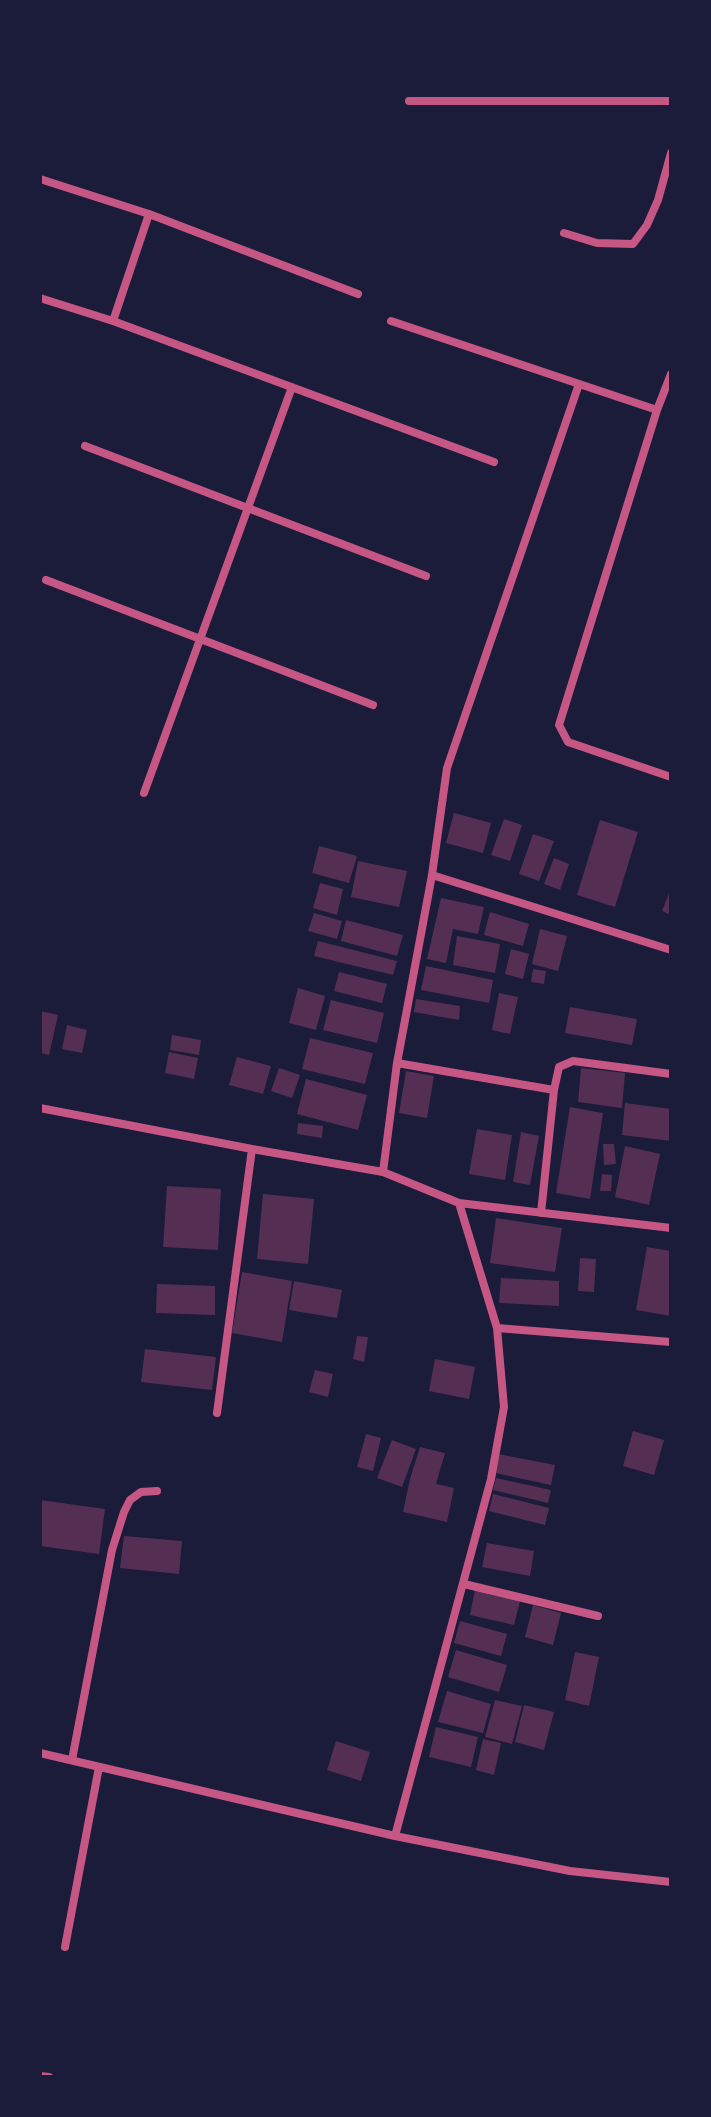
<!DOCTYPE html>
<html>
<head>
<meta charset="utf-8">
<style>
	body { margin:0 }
	#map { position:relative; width:711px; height:2117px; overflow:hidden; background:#1b1b3a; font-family:Karla,sans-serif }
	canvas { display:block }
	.frame { position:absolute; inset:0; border:42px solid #1b1b3a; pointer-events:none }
</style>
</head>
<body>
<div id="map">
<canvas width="711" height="2117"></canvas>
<div class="frame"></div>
</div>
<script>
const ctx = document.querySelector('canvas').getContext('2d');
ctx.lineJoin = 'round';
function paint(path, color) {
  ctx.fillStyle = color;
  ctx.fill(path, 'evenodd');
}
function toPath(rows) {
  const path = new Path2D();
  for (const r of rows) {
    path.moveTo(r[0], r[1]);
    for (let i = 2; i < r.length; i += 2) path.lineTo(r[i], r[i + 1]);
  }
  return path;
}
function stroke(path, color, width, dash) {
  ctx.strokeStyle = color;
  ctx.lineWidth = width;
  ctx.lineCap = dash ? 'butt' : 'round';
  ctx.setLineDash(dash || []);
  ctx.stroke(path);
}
paint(toPath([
	[454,813,491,823,483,853,446,843],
	[504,819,522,825,510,861,491,855],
	[600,820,638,832,615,907,577,895],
	[533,834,554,841,539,881,519,874],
	[319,846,357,856,349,883,312,873],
	[554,858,569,864,560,890,544,884],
	[358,861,407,871,399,907,351,897],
	[320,883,343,889,337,915,313,908],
	[671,888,671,915,662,911],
	[441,898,484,907,478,934,453,929,446,963,427,959],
	[490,912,529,924,523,946,484,935],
	[314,913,342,921,337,939,308,931],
	[346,920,403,935,397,956,341,941],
	[540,929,567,936,558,971,532,964],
	[457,936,500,944,495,973,453,965],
	[318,941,397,961,393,975,314,956],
	[511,949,529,954,523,979,505,974],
	[426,966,493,980,489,1003,421,990],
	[533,969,546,971,544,984,531,982],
	[339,972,387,984,382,1003,334,991],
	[298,988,325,996,316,1030,289,1023],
	[499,993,518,997,510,1034,492,1030],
	[416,999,460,1006,459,1020,414,1012],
	[331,1000,384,1013,377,1043,323,1030],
	[570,1007,637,1019,632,1045,565,1033],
	[40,1011,58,1015,49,1055,40,1053],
	[67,1025,87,1030,82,1053,62,1049],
	[172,1035,201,1040,199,1055,170,1050],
	[310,1038,373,1053,365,1084,302,1069],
	[169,1052,198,1058,194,1079,165,1073],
	[237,1057,271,1066,263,1094,229,1085],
	[279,1068,300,1075,292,1098,271,1091],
	[581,1068,625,1073,622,1108,578,1102],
	[406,1071,434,1076,427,1118,399,1113],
	[306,1079,367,1095,358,1130,297,1114],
	[625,1103,671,1109,671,1141,622,1135],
	[570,1107,603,1113,590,1199,556,1193],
	[298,1123,323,1126,322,1138,297,1134],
	[477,1129,512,1135,505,1180,469,1174],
	[521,1132,539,1136,530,1185,513,1182],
	[603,1144,614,1144,616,1164,604,1165],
	[625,1146,660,1154,649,1205,615,1197],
	[602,1174,612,1175,611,1191,600,1191],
	[167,1186,221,1189,218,1250,163,1247],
	[263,1194,314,1199,308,1264,257,1259],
	[496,1218,562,1228,555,1272,490,1263],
	[647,1247,671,1251,671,1316,636,1310],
	[580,1258,596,1259,594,1292,578,1291],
	[242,1272,292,1281,282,1342,232,1333],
	[501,1278,559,1281,559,1306,499,1303],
	[294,1281,342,1290,337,1318,289,1310],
	[157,1284,215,1286,215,1315,156,1313],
	[357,1336,368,1337,364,1362,353,1359],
	[145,1349,216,1357,212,1390,141,1382],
	[435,1359,475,1367,469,1399,429,1391],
	[315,1370,333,1374,328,1397,309,1392],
	[633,1431,664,1440,654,1475,623,1466],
	[366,1434,381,1438,373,1471,357,1467],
	[392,1440,416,1449,402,1487,377,1478],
	[420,1447,445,1453,436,1484,454,1488,447,1522,403,1512,410,1479],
	[498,1454,555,1465,551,1485,495,1473],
	[496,1478,551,1490,548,1503,493,1490],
	[493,1494,549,1508,545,1525,489,1511],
	[40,1500,105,1509,99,1554,40,1546],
	[124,1536,182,1541,179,1574,120,1568],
	[487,1543,534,1551,530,1576,482,1567],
	[475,1590,520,1601,514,1625,470,1615],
	[533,1605,561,1613,553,1645,525,1637],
	[460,1621,507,1634,501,1656,454,1643],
	[456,1650,507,1665,499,1692,448,1677],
	[575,1652,599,1657,589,1706,565,1700],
	[447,1691,491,1704,483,1733,438,1722],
	[495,1700,522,1706,512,1744,485,1737],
	[524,1705,554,1712,544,1750,515,1742],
	[436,1727,478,1737,471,1767,429,1757],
	[483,1739,501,1743,494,1775,476,1770],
	[336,1741,370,1752,361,1781,327,1770]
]), '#542f53');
stroke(toPath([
	[409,101,671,101],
	[40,179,149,214,113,321],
	[149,214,358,294],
	[564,233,597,243,633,244,647,225,658,200,671,153],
	[40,298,113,321,494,462],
	[391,321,657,410],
	[671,374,657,410,559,725,568,742,671,777],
	[85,446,426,576],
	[46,580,373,705],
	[144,793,292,387],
	[432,875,671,950],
	[397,1063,554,1090],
	[40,1108,252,1149,217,1413],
	[252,1149,383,1172,459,1203],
	[383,1172,397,1063,432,875,447,768,579,384],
	[541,1213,554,1090,559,1067,573,1061,671,1074],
	[497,1328,671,1342],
	[464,1584,598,1616],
	[40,1753,395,1836,570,1871,671,1882],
	[72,1760,112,1550,124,1512,130,1500,141,1492,157,1491],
	[395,1836,491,1479,504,1407,497,1328,459,1203,671,1228],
	[65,1947,99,1767],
	[40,2076,49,2077]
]), '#c65784', 8);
</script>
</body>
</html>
